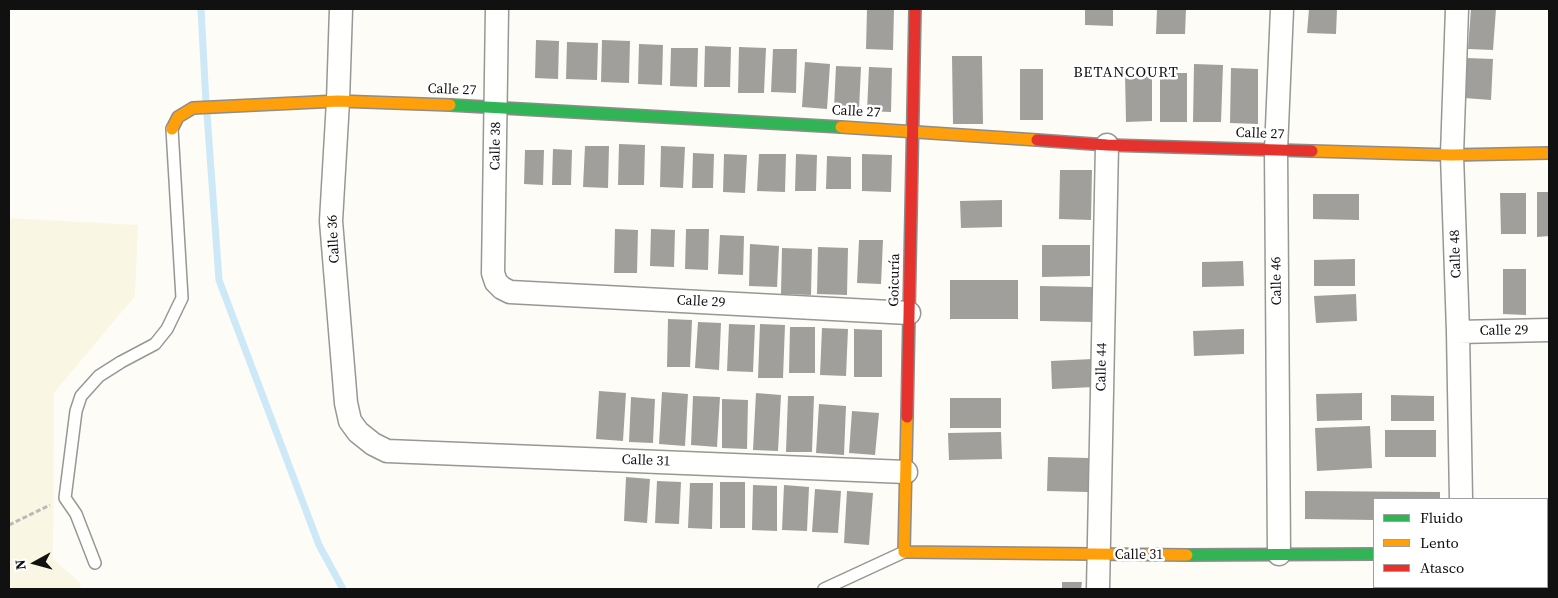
<!DOCTYPE html>
<html>
<head>
<meta charset="utf-8">
<style>
	body { margin:0 }
	#map { position:relative; width:1558px; height:598px; overflow:hidden; background:#fdfcf7; font-family:"Source Serif 4",serif }
	canvas { display:block }
	.frame { position:absolute; inset:0; border:10px solid #111; pointer-events:none }
	.legend { position:absolute; left:1373px; top:498px; width:175px; height:90px; box-sizing:border-box; background:#fff; border:1px solid #a0a0a0; margin:0; padding:6px 9px; list-style:none; font-size:15px; color:#111 }
	.legend li { display:flex; align-items:center; gap:10px; height:25px }
	.legend b { width:25px; border:1px solid #a0a0a0 }
	.north { position:absolute; left:10px; top:538px; width:50px; height:50px; -webkit-text-stroke:4px #fff; paint-order:stroke; rotate:263deg; font-size:14px; font-weight:700; line-height:20px; text-align:center; color:#111 }
	.north::after { content:''; display:block; margin:auto; width:18px; height:22px; background:#111; clip-path:polygon(50% 0,100% 100%,50% 72%,0 100%) }
</style>
</head>
<body>
<div id="map">
<canvas width="1558" height="598"></canvas>
<div class="frame"></div>
<ul class="legend">
<li><b style="height:6px;background:#30b455"></b>Fluido</li>
<li><b style="height:6px;background:#ff9f0a"></b>Lento</li>
<li><b style="height:6px;background:#e5322d"></b>Atasco</li>
</ul>
<div class="north">N</div>
</div>
<script>
const ctx = document.querySelector('canvas').getContext('2d');
ctx.lineJoin = 'round';
function paint(path, color) {
  ctx.fillStyle = color;
  ctx.fill(path, 'evenodd');
}
function toPath(rows) {
  const path = new Path2D();
  for (const r of rows) {
    path.moveTo(r[0], r[1]);
    for (let i = 2; i < r.length; i += 2) path.lineTo(r[i], r[i + 1]);
  }
  return path;
}
function stroke(path, color, width, dash) {
  ctx.strokeStyle = color;
  ctx.lineWidth = width;
  ctx.lineCap = dash ? 'butt' : 'round';
  ctx.setLineDash(dash || []);
  ctx.stroke(path);
}
function write(font, color, halo, rows, align = 'center') {
  ctx.font = font + ' "Source Serif 4",serif';
  ctx.lineWidth = 5;
  ctx.setLineDash([]);
  ctx.textBaseline = 'middle';
  ctx.strokeStyle = halo;
  ctx.fillStyle = color;
  for (const [text, x, y, turn = 0] of rows) {
    ctx.save();
    ctx.translate(x, y);
    ctx.rotate((+turn || 0) * Math.PI / 180);
    ctx.textAlign = isNaN(turn) ? turn : align;
    if (halo) ctx.strokeText(text, 0, 0);
    ctx.fillText(text, 0, 0);
    ctx.restore();
  }
}
paint(toPath([
	[9,218,138,225,135,296,54,393,53,559,81,583,80,589,9,589]
]), '#f9f7e4');
stroke(toPath([
	[201,9,206,103],
	[207,114,219,280,319,545,343,589]
]), '#cde8f7', 7);
paint(toPath([
	[867,9,894,9,893,50,866,49],
	[1085,9,1113,9,1113,26,1085,25],
	[1157,9,1186,9,1185,34,1156,34],
	[1309,9,1337,9,1336,34,1307,33],
	[1471,9,1496,9,1493,50,1468,49],
	[536,40,559,41,558,79,535,78],
	[602,40,630,41,629,83,601,82],
	[567,42,598,43,597,80,566,79],
	[639,44,663,45,662,85,638,84],
	[705,46,731,47,730,87,704,87],
	[739,47,766,48,764,93,738,93],
	[671,48,698,48,697,87,670,86],
	[773,49,797,49,796,93,771,92],
	[952,56,982,56,983,124,953,124],
	[1466,58,1493,59,1491,100,1464,98],
	[805,62,830,64,827,109,802,107],
	[1194,64,1223,65,1221,122,1193,122],
	[836,66,861,67,859,110,834,108],
	[869,67,892,68,891,112,867,111],
	[1231,68,1258,69,1258,124,1230,123],
	[1020,69,1043,69,1043,120,1020,120],
	[1160,73,1187,73,1187,122,1160,122],
	[1125,74,1152,74,1152,121,1126,122],
	[619,144,645,145,644,185,618,185],
	[585,146,609,146,608,188,583,187],
	[661,146,685,147,683,188,660,187],
	[553,149,572,150,571,185,552,185],
	[525,150,544,150,543,185,524,184],
	[693,153,714,154,713,188,692,188],
	[724,154,747,155,745,193,723,192],
	[759,154,786,154,785,192,757,191],
	[796,154,817,155,816,191,795,191],
	[862,154,892,155,891,192,862,191],
	[827,156,851,157,851,189,826,189],
	[1060,170,1092,170,1091,220,1059,219],
	[1537,192,1549,192,1549,236,1537,237],
	[1500,193,1526,193,1526,234,1501,234],
	[1313,194,1359,194,1359,220,1313,219],
	[1002,200,1002,227,961,228,960,201],
	[615,229,638,230,637,273,614,273],
	[651,229,675,230,674,267,650,266],
	[686,229,709,229,708,270,685,269],
	[720,235,744,236,743,275,718,274],
	[859,240,883,240,881,284,857,283],
	[750,244,779,246,777,287,749,286],
	[1042,245,1090,245,1090,276,1042,277],
	[818,247,848,248,847,295,817,294],
	[782,248,812,249,811,295,781,294],
	[1355,259,1355,286,1314,286,1314,260],
	[1243,261,1244,286,1202,287,1202,262],
	[1503,269,1526,269,1526,315,1503,314],
	[950,280,1018,280,1018,319,950,319],
	[1040,286,1094,287,1093,322,1040,321],
	[1356,294,1357,321,1316,323,1314,296],
	[668,319,692,320,690,367,667,367],
	[698,322,721,323,719,370,695,368],
	[729,324,755,325,753,372,727,371],
	[760,324,785,325,783,378,758,378],
	[790,327,815,327,815,373,789,373],
	[822,328,848,329,846,376,820,375],
	[854,329,882,330,882,377,854,377],
	[1244,329,1244,354,1194,356,1193,331],
	[1093,359,1094,387,1052,389,1051,361],
	[599,391,626,393,623,441,596,439],
	[662,392,688,394,685,446,659,444],
	[756,393,781,395,778,451,753,450],
	[1362,393,1362,420,1317,421,1316,394],
	[1391,395,1434,396,1434,421,1391,421],
	[693,396,720,397,717,447,691,445],
	[788,396,814,396,812,452,786,452],
	[631,397,655,399,653,443,629,442],
	[950,398,1001,398,1001,428,950,428],
	[722,399,748,400,747,449,722,448],
	[819,404,846,406,844,455,816,453],
	[852,411,879,413,875,455,849,453],
	[1370,426,1372,468,1317,471,1315,428],
	[1385,430,1436,430,1436,457,1385,457],
	[1001,432,1002,459,949,460,948,433],
	[1048,457,1089,458,1088,492,1047,491],
	[626,477,650,479,647,523,624,521],
	[657,481,681,482,679,524,655,523],
	[720,482,745,482,745,528,720,528],
	[690,483,713,483,712,529,688,528],
	[753,485,777,486,777,531,752,530],
	[784,485,809,487,807,531,782,530],
	[815,489,841,491,838,533,812,532],
	[847,491,873,493,869,545,844,543],
	[1305,491,1440,492,1440,499,1374,499,1374,520,1305,519],
	[1062,582,1082,582,1081,589,1062,589],
	[1426,587,1444,587,1444,589,1426,589]
]), '#a19f9c');
const lane = toPath([
	[95,563,76,514,65,498,76,411,81,396,99,376,121,362,155,344,167,329,182,298,172,129],
	[824,589,904,552]
]);
const street = toPath([
	[341,9,338,101,331,221,346,403,350,421,358,432,373,444,387,451,906,472],
	[497,9,493,273,496,282,502,288,510,292,909,313],
	[1457,9,1452,155,1458,332,1461,499],
	[1458,332,1549,330],
	[1279,554,1276,150,1282,9],
	[1462,587,1463,589],
	[1098,589,1107,145]
]);
const fast = toPath([
	[450,105,841,127],
	[1187,555,1374,554]
]);
const slow = toPath([
	[841,127,1037,140],
	[172,129,178,117,193,108,338,101,450,105],
	[1312,151,1452,155,1549,153],
	[907,417,904,552,1187,555]
]);
const jam = toPath([
	[1037,140,1107,145,1312,151],
	[907,417,915,9]
]);
stroke(lane, '#979795', 14);
stroke(street, '#979795', 25);
stroke(fast, '#8e8d8b', 14);
stroke(slow, '#8e8d8b', 14);
stroke(jam, '#8e8d8b', 14);
stroke(toPath([
	[9,525,50,505]
]), '#b9b9b8', 3, [5, 2.5]);
stroke(lane, '#fffffe', 11);
stroke(street, '#fffffe', 22);
stroke(fast, '#30b455', 11);
stroke(slow, '#ff9f0a', 11);
stroke(jam, '#e5322d', 11);
write('14px', '#111', '#fff', [
	["Calle 27",452,90,2],
	["Calle 27",856,112,3],
	["Calle 27",1260,134,2],
	["Calle 38",496,146,-89],
	["Calle 36",334,239,-93],
	["Calle 48",1456,254,-92],
	["Goicuría",895,280,-89],
	["Calle 46",1277,281,-91],
	["Calle 29",701,302,3],
	["Calle 29",1504,331,-1],
	["Calle 44",1102,367,-89],
	["Calle 31",646,461,2],
	["Calle 31",1139,555]
]);
ctx.letterSpacing = '1px';
write('15px', '#111', '#fff', [
	["BETANCOURT",1126,73]
]);
ctx.letterSpacing = '0px';
</script>
</body>
</html>
